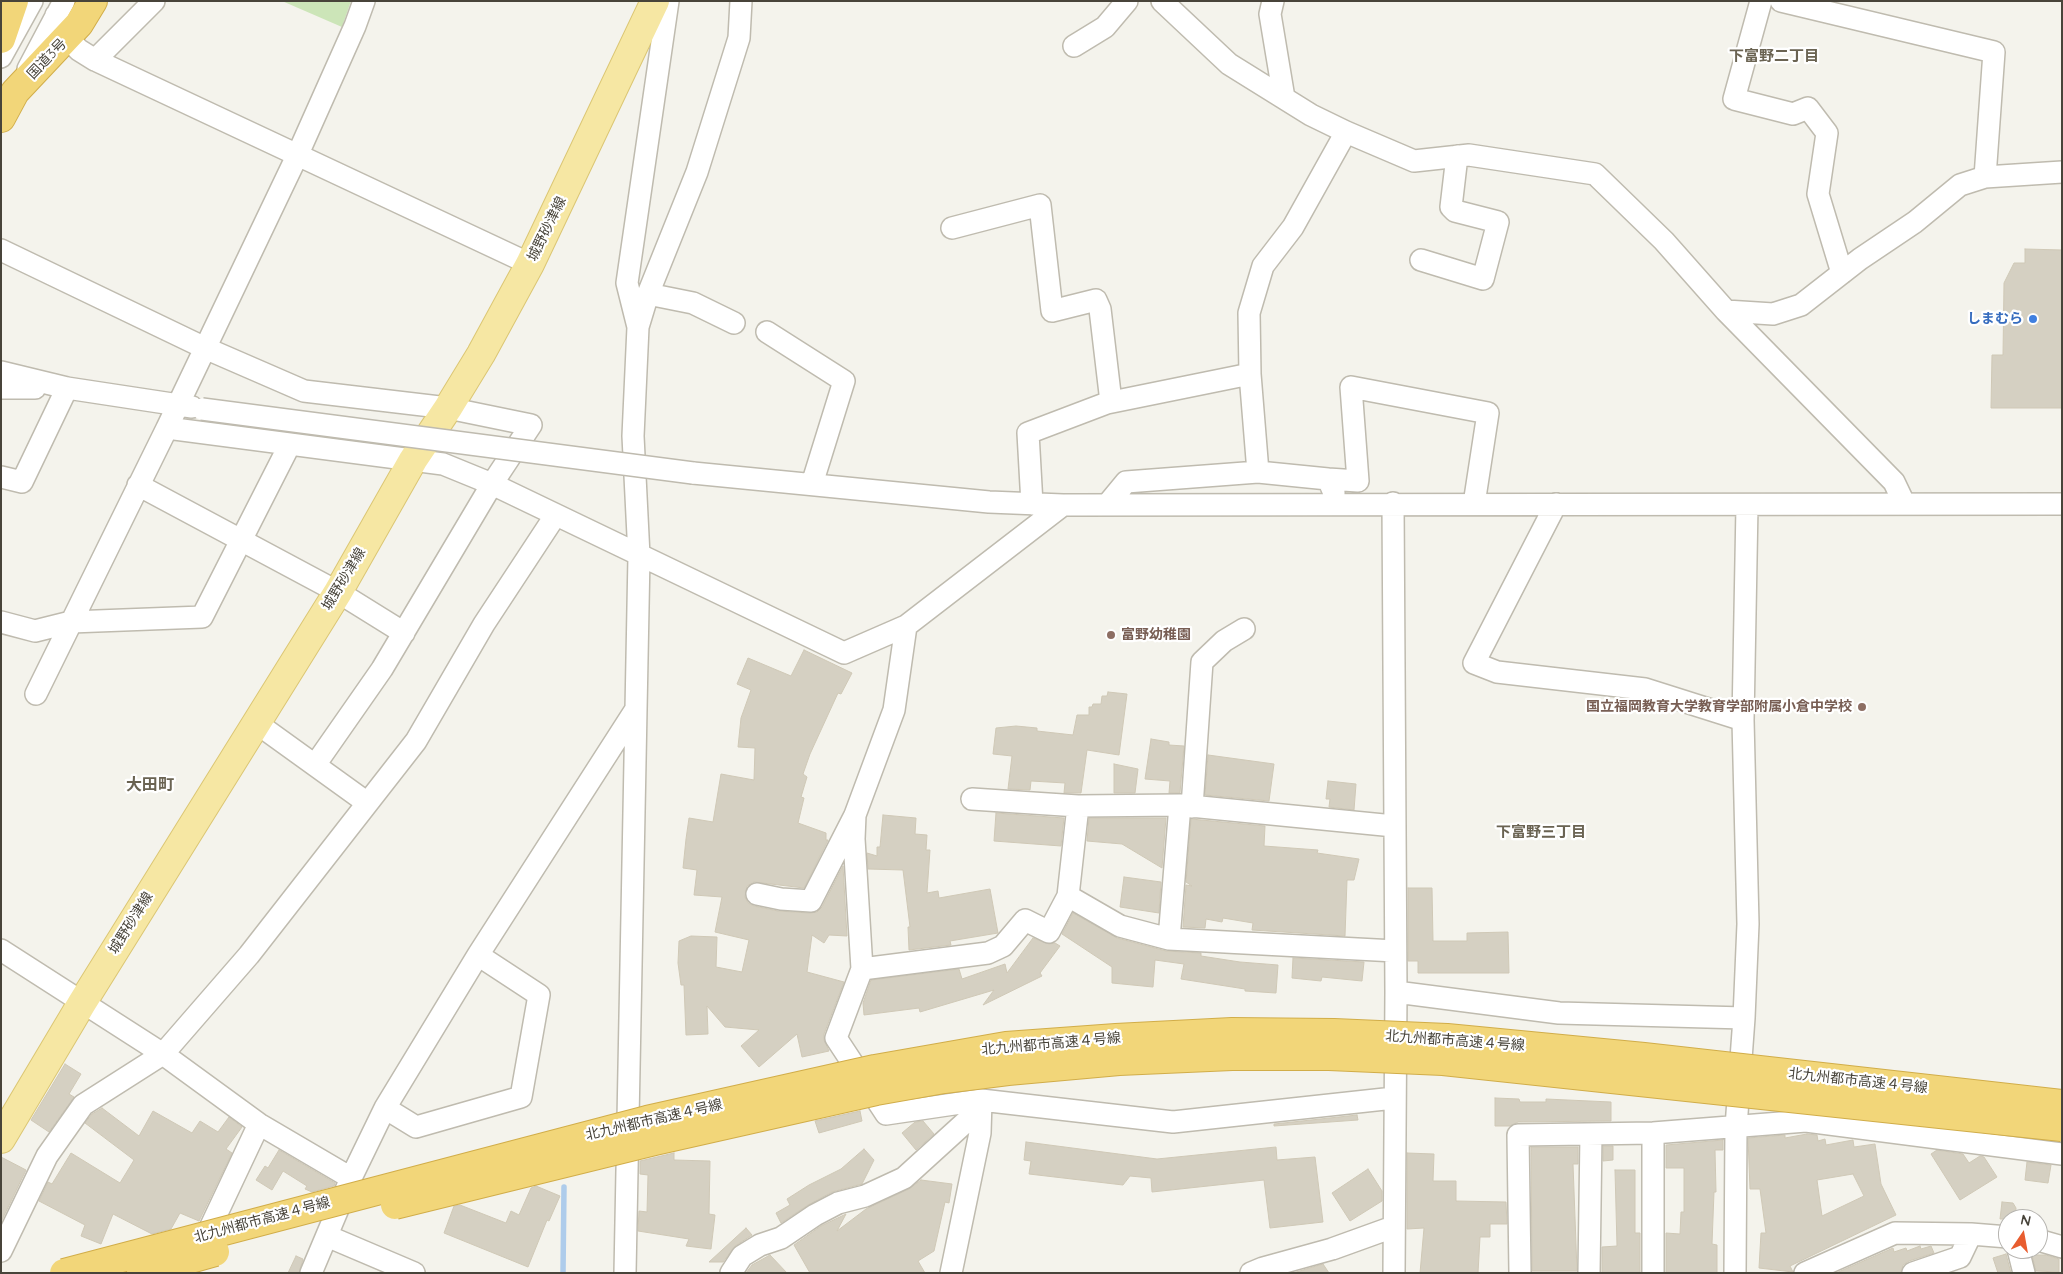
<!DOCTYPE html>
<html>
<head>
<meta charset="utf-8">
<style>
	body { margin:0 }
	#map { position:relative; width:2063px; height:1274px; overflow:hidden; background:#f4f3ec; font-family:Quicksand,sans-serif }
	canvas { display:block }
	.frame { position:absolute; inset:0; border:2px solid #48443a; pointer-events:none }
	.north { position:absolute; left:1998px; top:1209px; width:50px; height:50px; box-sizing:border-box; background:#fff; border:1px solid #b6b4b0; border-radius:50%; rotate:12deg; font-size:14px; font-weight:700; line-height:20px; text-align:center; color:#48443a }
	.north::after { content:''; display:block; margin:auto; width:18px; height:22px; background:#e85d2f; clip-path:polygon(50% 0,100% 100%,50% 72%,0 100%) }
</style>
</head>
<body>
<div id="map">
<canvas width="2063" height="1274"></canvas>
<div class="frame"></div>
<div class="north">N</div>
</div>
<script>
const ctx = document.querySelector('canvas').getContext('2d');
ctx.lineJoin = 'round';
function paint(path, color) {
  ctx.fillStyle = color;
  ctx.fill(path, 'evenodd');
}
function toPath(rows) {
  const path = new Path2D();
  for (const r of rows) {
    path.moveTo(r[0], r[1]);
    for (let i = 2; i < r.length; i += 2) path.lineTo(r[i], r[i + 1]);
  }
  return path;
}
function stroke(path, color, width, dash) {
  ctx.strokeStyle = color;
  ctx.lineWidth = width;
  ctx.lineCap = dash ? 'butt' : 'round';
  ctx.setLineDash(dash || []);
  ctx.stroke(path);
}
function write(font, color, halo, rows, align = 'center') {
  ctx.font = font + ' Quicksand,"Noto Sans JP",sans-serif';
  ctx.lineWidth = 4.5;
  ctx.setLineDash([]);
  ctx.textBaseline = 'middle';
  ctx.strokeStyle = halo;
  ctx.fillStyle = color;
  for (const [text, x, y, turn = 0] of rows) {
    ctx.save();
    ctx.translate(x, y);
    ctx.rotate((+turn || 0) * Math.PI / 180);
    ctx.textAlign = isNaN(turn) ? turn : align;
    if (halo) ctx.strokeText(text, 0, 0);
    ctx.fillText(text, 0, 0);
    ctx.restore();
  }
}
paint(toPath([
	[282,1,351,1,342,27]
]), '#cce5b8');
stroke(toPath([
	[563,1273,564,1187]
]), '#aecceb', 5.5);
const building = toPath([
	[2025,249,2062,250,2062,408,1991,408,1992,355,2003,355,2004,283,2014,263,2025,263,2025,249],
	[804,650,852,673,841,694,838,693,810,754,803,774,807,777,801,797,804,798,798,823,826,833,826,840,828,840,804,888,754,882,747,886,745,897,748,903,754,906,778,911,810,913,817,912,822,907,843,866,847,936,829,935,824,943,812,935,807,972,844,982,824,1034,824,1040,829,1051,802,1057,797,1034,759,1067,741,1046,759,1030,725,1027,707,1006,708,1034,686,1035,684,985,681,985,678,963,679,941,691,936,717,937,716,967,742,972,749,940,715,932,722,897,694,895,697,870,683,868,686,839,689,818,713,822,721,774,754,780,755,748,738,747,741,718,751,690,737,684,748,658,791,676,804,650],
	[1108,692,1127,694,1119,755,1087,750,1081,793,1064,793,1065,783,1031,781,1030,790,1008,789,1012,756,993,754,996,728,1016,726,1037,728,1037,731,1073,735,1077,715,1089,715,1089,707,1092,707,1093,704,1101,704,1102,696,1107,696,1108,692],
	[1151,739,1169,742,1169,745,1184,746,1180,793,1169,793,1170,781,1145,779,1151,739],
	[1208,755,1274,764,1269,801,1205,795,1208,755],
	[1114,764,1138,769,1135,793,1114,793,1114,764],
	[1328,781,1356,784,1354,810,1329,807,1330,799,1326,799,1328,781],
	[996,813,1064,818,1061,846,994,841,996,813],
	[883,815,916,818,915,834,927,835,926,850,930,850,927,893,938,891,939,898,990,889,998,933,950,941,951,945,909,950,908,927,910,927,903,870,868,869,867,853,877,856,877,847,880,847,883,815],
	[1089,818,1166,818,1162,868,1122,844,1087,841,1089,818],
	[1191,819,1265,826,1264,846,1318,850,1317,853,1359,859,1354,880,1347,880,1345,936,1252,930,1253,923,1223,918,1222,922,1206,919,1205,928,1183,927,1186,885,1192,886,1186,882,1191,819],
	[1124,877,1161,882,1159,913,1120,907,1124,877],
	[1408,888,1432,888,1433,941,1467,941,1467,933,1508,932,1509,973,1418,973,1418,961,1408,961,1408,888],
	[1073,913,1117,938,1166,951,1201,953,1201,956,1240,962,1278,965,1276,993,1245,991,1245,989,1181,979,1184,964,1155,960,1153,987,1112,983,1112,967,1062,934,1073,913],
	[1033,938,1049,944,1055,943,1060,946,1040,973,1042,976,983,1005,994,990,920,1012,919,1008,864,1015,863,1003,871,980,959,969,962,979,1005,964,1007,973,1033,938],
	[1293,958,1364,962,1362,981,1322,977,1321,981,1292,978,1293,958],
	[65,1064,81,1074,69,1094,74,1097,49,1132,31,1120,65,1064],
	[1495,1098,1519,1099,1520,1102,1546,1102,1546,1099,1611,1102,1611,1121,1518,1122,1510,1126,1495,1126,1495,1098],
	[102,1108,139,1136,153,1111,192,1133,200,1121,218,1132,229,1117,242,1127,226,1149,232,1153,199,1221,180,1213,171,1229,152,1234,113,1214,101,1244,81,1236,85,1225,39,1201,48,1182,52,1184,71,1153,120,1183,134,1160,85,1123,92,1114,102,1108],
	[860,1111,862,1121,819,1133,815,1121,860,1111],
	[1357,1115,1358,1120,1274,1126,1274,1124,1357,1115],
	[923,1121,934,1134,916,1150,902,1133,915,1122,923,1121],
	[1807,1134,1817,1135,1818,1141,1825,1139,1826,1145,1853,1140,1854,1147,1875,1144,1881,1184,1896,1215,1790,1266,1793,1272,1759,1268,1761,1233,1766,1233,1760,1189,1750,1189,1748,1138,1785,1135,1785,1138,1807,1134],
	[1853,1174,1864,1196,1822,1216,1817,1180,1853,1174],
	[1723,1140,1723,1150,1715,1150,1716,1192,1714,1192,1712,1244,1717,1245,1717,1273,1666,1273,1666,1233,1680,1234,1681,1212,1684,1212,1684,1168,1666,1168,1666,1145,1723,1140],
	[1026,1142,1157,1159,1276,1147,1277,1160,1315,1157,1323,1222,1270,1228,1264,1180,1152,1192,1151,1178,1130,1176,1123,1185,1029,1174,1031,1161,1024,1160,1026,1142],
	[1603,1146,1613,1146,1613,1160,1603,1161,1603,1146],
	[1531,1147,1578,1147,1578,1164,1573,1164,1577,1271,1532,1271,1531,1147],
	[864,1149,874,1160,862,1184,832,1192,808,1205,781,1223,776,1213,790,1205,787,1199,809,1185,841,1169,864,1149],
	[279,1150,335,1183,334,1186,312,1192,305,1189,307,1186,283,1171,272,1190,256,1180,265,1166,268,1168,279,1150],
	[1937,1150,1963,1154,1969,1163,1980,1156,1984,1157,1997,1177,1960,1200,1931,1154,1937,1150],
	[674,1153,674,1160,710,1161,709,1214,715,1215,711,1249,686,1246,689,1239,638,1231,639,1211,647,1212,648,1175,640,1174,640,1161,674,1153],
	[1407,1153,1434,1154,1433,1181,1456,1181,1456,1201,1506,1202,1507,1224,1490,1224,1490,1237,1480,1237,1478,1273,1420,1273,1424,1228,1407,1229,1407,1153],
	[1,1157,26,1170,1,1222,1,1157],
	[2027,1162,2051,1165,2048,1183,2025,1180,2027,1162],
	[1368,1169,1382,1191,1382,1201,1350,1221,1332,1193,1368,1169],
	[1615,1170,1635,1170,1635,1233,1640,1233,1640,1273,1602,1273,1602,1247,1617,1246,1615,1170],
	[921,1180,952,1184,949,1203,945,1202,934,1251,918,1261,925,1273,810,1273,794,1245,821,1226,846,1214,837,1231,866,1209,909,1189,921,1180],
	[536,1186,560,1196,549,1221,547,1220,528,1267,444,1233,454,1206,460,1205,506,1223,511,1211,519,1215,531,1188,536,1186],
	[2002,1202,2013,1203,2016,1208,2015,1219,2000,1219,2002,1202],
	[746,1228,752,1235,735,1246,723,1262,709,1262,746,1228],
	[1920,1246,1921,1249,1931,1246,1934,1253,1909,1261,1903,1265,1901,1273,1836,1273,1893,1248,1894,1252,1906,1248,1907,1251,1920,1246],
	[2006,1254,2011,1273,1998,1273,1993,1258,2006,1254],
	[770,1255,787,1273,746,1273,752,1265,770,1255],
	[2032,1255,2046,1255,2059,1259,2059,1272,2036,1271,2032,1255],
	[296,1256,303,1259,299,1273,288,1273,296,1256],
	[1323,1264,1329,1273,1293,1273,1323,1264]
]);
paint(building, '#d5d0c2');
stroke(building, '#cfc8b6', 1);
const minor = toPath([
	[364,1,355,26,297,156,167,428,443,464,492,484,844,653,906,626,1063,505],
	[1162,1,1229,64,1311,115,1346,132,1414,161,1469,155,1595,174,1664,241,1726,311,1894,482,1904,503],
	[1273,1,1270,14,1284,98],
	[1761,1,1734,99,1793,114,1808,108,1827,133,1818,194,1842,273],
	[1781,1,1994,52,1985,177],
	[56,15,58,26,67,38,79,50,95,60,530,264],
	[1074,46,1105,27,1127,1],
	[1,57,32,1],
	[95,60,154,1],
	[28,69,64,1],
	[952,228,1040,205,1052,311,1096,300,1100,309,1111,402],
	[1,250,205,348,304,391,448,408,531,425,492,484,382,669,315,765],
	[1421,260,1483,279,1498,222,1455,211,1451,207,1457,156],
	[648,294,693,303,734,323],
	[1726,311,1773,314,1801,305,1860,259,1915,222,1960,185,1985,177,2062,172],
	[638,327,648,294,697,172,739,38,741,1],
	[767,332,844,381,812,484],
	[1,372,67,388,192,407],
	[1,388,35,388],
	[1258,472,1250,374,1249,313,1263,266,1293,227,1346,132],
	[693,473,989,502,1063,505,2062,504],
	[1,477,22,482,67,388],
	[1328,479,1358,481,1351,387,1488,413,1474,504],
	[138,485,338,592,404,633],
	[1393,503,1396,992,1394,1273],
	[1032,504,1028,433,1107,403,1250,374],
	[1556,504,1474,663,1497,672,1645,689,1743,720],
	[1107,505,1126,482,1258,472,1328,479,1334,493],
	[1,622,35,631,71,622,202,617,290,444],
	[36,694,167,428],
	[255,722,366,802],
	[972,799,1078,806,1180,805,1394,826],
	[1180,805,1169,939,1395,951],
	[1078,806,1068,896,1120,926,1169,939],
	[1192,807,1202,662,1224,641,1244,629],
	[855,815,854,839,862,969,836,1038,886,1114,981,1100,1173,1122,1394,1098],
	[757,894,781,899,811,901,855,815,894,710,906,626],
	[1,950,163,1054,259,1124,351,1178],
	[862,969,988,953,1003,946,1025,920,1049,932,1068,896],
	[1396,992,1559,1013,1744,1018],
	[385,1108,416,1127,521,1097,539,995,478,955],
	[1653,1133,1653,1273],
	[327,1236,414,1273],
	[2038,1240,2062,1247],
	[202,1245,259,1124],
	[2018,1249,2024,1273],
	[1,1251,47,1156,83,1105,163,1054,249,955,416,741,484,624,555,516],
	[311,1273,351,1178,385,1108,478,955,636,709],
	[625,1273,639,556,633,436,638,327,627,283,668,1],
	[731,1273,742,1256,760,1245,781,1238,815,1215,838,1203,865,1196,904,1178,981,1108],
	[951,1273,980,1133,981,1101],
	[1251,1273,1263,1268,1332,1249,1393,1227],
	[1520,1273,1518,1135,1653,1133,1806,1121,2062,1154],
	[1589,1273,1591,1134],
	[1735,1273,1736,1127,1744,1018,1748,924,1743,720,1747,506],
	[1805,1273,1895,1233,1971,1234,2008,1237],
	[1913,1273,1960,1257,1971,1234]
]);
const major = toPath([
	[1,1139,82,1003,338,592,413,460,448,408,481,354,530,264,655,1]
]);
const highway = toPath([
	[1,39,14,1],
	[1,118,15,92,79,24,93,1]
]);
stroke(minor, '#bfbbaf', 24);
stroke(major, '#dbc673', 30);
stroke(highway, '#d1ad49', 30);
stroke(minor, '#fff', 21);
stroke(major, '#f6e7a3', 28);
stroke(highway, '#f2d679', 28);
const minorBridge = toPath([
	[202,409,693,473]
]);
const highwayBridge = toPath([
	[395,1205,655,1141,876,1091,944,1079,1008,1071,1119,1061,1232,1056,1329,1056,1443,1061,2062,1127],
	[64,1273,647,1120,875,1069,1006,1046,1116,1038,1232,1032,1334,1033,1447,1038,1644,1057,2062,1104],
	[141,1273,215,1252]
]);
stroke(minorBridge, '#bfbbaf', 24, []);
stroke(highwayBridge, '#d1ad49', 30, []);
stroke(minorBridge, '#fff', 21);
stroke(highwayBridge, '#f2d679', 28);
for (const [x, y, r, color] of [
	[2033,319,5,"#3f7fe0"],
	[1111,635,5,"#8d6e63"],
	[1862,707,5,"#8d6e63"]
]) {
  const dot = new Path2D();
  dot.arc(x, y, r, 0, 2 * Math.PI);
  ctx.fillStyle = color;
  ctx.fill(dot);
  stroke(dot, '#fff', 2);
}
write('14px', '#48443a', '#fff', [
	["国道3号",47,59,-46],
	["城野砂津線",547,229,-64],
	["城野砂津線",344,579,-59],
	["城野砂津線",131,923,-58],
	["北九州都市高速４号線",1455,1041,4],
	["北九州都市高速４号線",1051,1044,-5],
	["北九州都市高速４号線",1858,1081,6],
	["北九州都市高速４号線",654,1120,-13],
	["北九州都市高速４号線",262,1220,-15]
]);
write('bold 14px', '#366cbe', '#fff', [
	["しまむら",2023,319]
], 'right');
write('bold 14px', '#785e54', '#fff', [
	["富野幼稚園",1121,635],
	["国立福岡教育大学教育学部附属小倉中学校",1852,707,"right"]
], 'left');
write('bold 15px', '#6a6352', '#fff', [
	["下富野二丁目",1774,56],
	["下富野三丁目",1541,832]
]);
write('bold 16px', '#6a6352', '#fff', [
	["大田町",150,785]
]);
</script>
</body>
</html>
